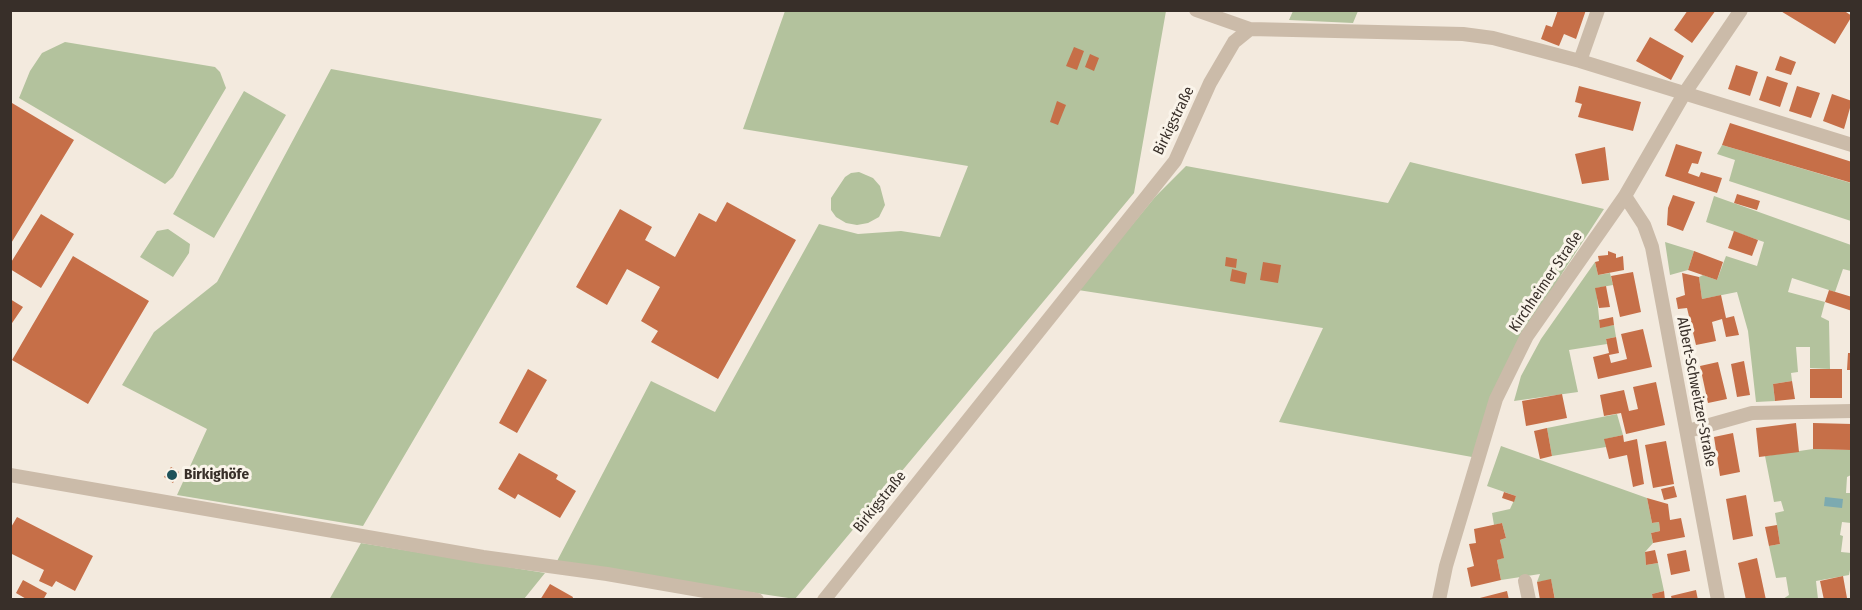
<!DOCTYPE html>
<html>
<head>
<meta charset="utf-8">
<style>
	body { margin:0 }
	#map { position:relative; width:1862px; height:610px; overflow:hidden; background:#f3eade; font-family:"Fira Sans Condensed",sans-serif }
	canvas { display:block }
	.frame { position:absolute; inset:0; border:12px solid #382f29; pointer-events:none }
</style>
</head>
<body>
<div id="map">
<canvas width="1862" height="610"></canvas>
<div class="frame"></div>
</div>
<script>
const ctx = document.querySelector('canvas').getContext('2d');
ctx.lineJoin = 'round';
function paint(path, color) {
  ctx.fillStyle = color;
  ctx.fill(path, 'evenodd');
}
function toPath(rows) {
  const path = new Path2D();
  for (const r of rows) {
    path.moveTo(r[0], r[1]);
    for (let i = 2; i < r.length; i += 2) path.lineTo(r[i], r[i + 1]);
  }
  return path;
}
function stroke(path, color, width, dash) {
  ctx.strokeStyle = color;
  ctx.lineWidth = width;
  ctx.lineCap = dash ? 'butt' : 'round';
  ctx.setLineDash(dash || []);
  ctx.stroke(path);
}
function write(font, color, halo, rows, align = 'center') {
  ctx.font = font + ' "Fira Sans Condensed",sans-serif';
  ctx.lineWidth = 6;
  ctx.setLineDash([]);
  ctx.textBaseline = 'middle';
  ctx.strokeStyle = halo;
  ctx.fillStyle = color;
  for (const [text, x, y, turn = 0] of rows) {
    ctx.save();
    ctx.translate(x, y);
    ctx.rotate((+turn || 0) * Math.PI / 180);
    ctx.textAlign = isNaN(turn) ? turn : align;
    if (halo) ctx.strokeText(text, 0, 0);
    ctx.fillText(text, 0, 0);
    ctx.restore();
  }
}
paint(toPath([
	[785,11,1166,11,1134,193,795,599,556,563,651,381,715,412,819,224,858,234,901,231,940,237,968,166,743,129],
	[1293,11,1293,10,1358,11,1353,23,1289,20],
	[65,42,215,67,220,72,226,88,173,177,165,184,19,98,30,71,42,53],
	[331,69,602,119,363,526,177,495,207,429,122,385,154,332,217,282],
	[244,91,286,115,214,238,173,214],
	[1722,145,1851,183,1851,221,1729,181,1735,160,1717,154],
	[1410,162,1604,209,1563,272,1495,388,1472,457,1279,422,1323,328,1078,290,1155,197,1186,166,1388,203],
	[859,172,873,178,880,186,885,205,879,217,868,223,857,225,846,223,836,217,831,210,831,198,845,177,851,173],
	[1714,196,1851,245,1851,271,1843,269,1835,292,1792,278,1788,292,1825,302,1821,317,1829,321,1830,369,1810,368,1810,347,1796,347,1798,372,1791,373,1792,381,1773,384,1775,401,1756,402,1748,331,1737,292,1702,299,1699,277,1703,275,1717,280,1726,256,1757,266,1764,242,1706,222],
	[168,229,190,244,189,253,173,277,140,257,157,231],
	[1665,242,1694,251,1688,270,1670,275],
	[1595,262,1598,275,1610,273,1613,285,1596,288,1600,327,1614,325,1616,337,1606,339,1607,344,1569,350,1578,392,1514,401,1521,376,1541,339],
	[1617,414,1623,435,1605,439,1606,447,1552,456,1547,428],
	[1501,446,1647,498,1652,523,1659,522,1660,531,1651,533,1653,543,1645,552,1646,565,1658,563,1664,591,1652,594,1653,599,1555,599,1551,580,1537,582,1540,574,1501,580,1497,560,1503,558,1500,540,1506,538,1502,523,1494,525,1492,513,1510,509,1516,496,1487,486],
	[1813,449,1851,450,1851,475,1847,477,1846,493,1851,493,1851,523,1842,522,1840,535,1843,536,1841,552,1851,553,1850,570,1849,575,1816,581,1818,599,1783,599,1789,595,1786,577,1776,578,1769,546,1780,544,1775,513,1784,511,1781,501,1774,502,1765,456],
	[361,543,545,573,524,599,329,600]
]), '#b3c29d');
paint(toPath([
	[1825,497,1843,499,1842,508,1824,506]
]), '#7caab0');
paint(toPath([
	[1558,10,1586,10,1576,39,1564,34,1559,46,1541,39,1546,25,1552,27],
	[1688,10,1716,10,1692,43,1674,30],
	[1779,10,1843,10,1852,16,1835,44],
	[1650,37,1684,56,1671,80,1636,61],
	[1074,47,1084,51,1077,70,1066,66],
	[1090,54,1099,58,1094,71,1085,67],
	[1780,56,1796,62,1791,75,1775,70],
	[1736,65,1758,72,1750,96,1728,89],
	[1767,76,1788,83,1780,107,1759,100],
	[1579,86,1641,102,1633,131,1578,117,1582,104,1575,102],
	[1797,86,1820,93,1811,118,1789,111],
	[1832,94,1852,101,1844,129,1823,121],
	[1057,101,1066,105,1058,125,1050,122],
	[12,103,74,140,10,245,10,106],
	[1730,123,1852,162,1852,183,1722,145],
	[1676,144,1702,152,1698,164,1692,163,1688,173,1699,177,1701,172,1722,178,1717,193,1665,176],
	[1605,147,1609,180,1582,184,1575,154],
	[1737,194,1760,201,1757,210,1734,203],
	[1673,195,1695,202,1683,231,1667,225,1668,208],
	[727,202,796,240,718,379,651,342,658,331,641,321,660,287,627,269,607,305,576,287,620,209,652,227,645,240,675,257,699,213,716,222],
	[41,214,74,234,41,288,10,269,10,264],
	[1734,231,1758,240,1752,256,1728,248],
	[1608,251,1616,254,1616,258,1623,256,1624,270,1598,275,1595,262,1599,261,1598,256,1608,255],
	[1694,251,1723,262,1717,280,1688,270],
	[73,256,149,301,88,404,12,360],
	[1226,257,1237,259,1236,268,1225,266],
	[1263,262,1281,265,1278,283,1260,280],
	[1232,269,1247,273,1245,284,1230,281],
	[1633,272,1641,312,1620,317,1611,276],
	[1682,273,1699,277,1702,299,1721,295,1726,318,1734,316,1739,335,1726,337,1722,319,1712,322,1716,341,1696,345,1687,308,1678,309,1676,298,1685,295],
	[1606,286,1610,307,1599,308,1595,288],
	[1829,290,1852,297,1852,311,1825,302],
	[10,299,23,307,10,326],
	[1613,317,1614,325,1600,328,1599,320],
	[1643,329,1652,367,1598,379,1593,357,1609,353,1606,339,1616,337,1619,353,1609,355,1611,363,1627,359,1621,334],
	[1848,353,1852,353,1852,370,1847,370],
	[1744,361,1750,395,1737,397,1731,364],
	[1718,362,1727,399,1708,403,1700,366],
	[528,369,547,380,517,433,499,423],
	[1810,369,1842,369,1842,398,1810,398],
	[1792,381,1795,399,1775,401,1773,384],
	[1656,382,1665,425,1626,434,1621,413,1604,416,1600,395,1624,390,1629,411,1638,409,1633,387],
	[1562,394,1567,418,1526,426,1522,401],
	[1796,423,1799,452,1759,457,1756,428],
	[1813,423,1852,424,1851,450,1813,449],
	[1547,428,1552,456,1540,459,1534,431],
	[1733,433,1740,472,1720,476,1714,437],
	[1623,435,1624,442,1637,439,1644,484,1633,487,1627,455,1609,459,1604,439],
	[1666,441,1674,484,1653,488,1645,445],
	[519,453,558,475,556,479,576,491,560,518,518,494,515,499,498,489],
	[171,467,179,472,173,483,164,477],
	[1674,486,1677,497,1664,500,1661,489],
	[1504,492,1516,496,1514,502,1502,498],
	[1746,495,1753,536,1733,540,1726,499],
	[1647,498,1668,504,1670,520,1681,518,1685,537,1653,543,1651,533,1660,531,1659,522,1652,523],
	[17,517,93,556,75,591,56,581,52,587,39,581,44,570,10,553,10,529],
	[1502,523,1506,538,1500,540,1504,558,1497,560,1501,580,1471,587,1467,568,1474,566,1469,544,1476,543,1474,529],
	[1777,525,1780,544,1769,546,1765,527],
	[1655,550,1658,563,1646,565,1645,552],
	[1686,550,1690,571,1671,575,1667,554],
	[1757,558,1766,600,1746,600,1738,563],
	[1843,576,1847,598,1824,600,1820,581],
	[1551,579,1555,600,1540,600,1537,582],
	[23,580,47,593,43,600,28,600,16,593],
	[550,584,573,597,572,600,540,600],
	[1696,590,1698,600,1672,600,1671,596],
	[1507,591,1509,600,1476,600,1476,599],
	[1664,591,1665,600,1653,600,1652,594]
]), '#c66f48');
stroke(toPath([
	[1196,10,1250,29,1463,34,1493,38,1580,61,1852,145],
	[1580,61,1598,10],
	[1625,196,1644,225,1652,247,1718,600],
	[1688,431,1752,413,1852,411],
	[10,475,483,557,607,574,757,600],
	[1525,581,1529,600],
	[824,600,1175,161,1210,83,1234,42,1250,29],
	[1439,600,1446,566,1496,399,1527,336,1625,196,1684,94,1741,10]
]), '#cbbba9', 14);
for (const [x, y, r, color] of [
	[172,475,6,"#1e525a"]
]) {
  const dot = new Path2D();
  dot.arc(x, y, r, 0, 2 * Math.PI);
  ctx.fillStyle = color;
  ctx.fill(dot);
  stroke(dot, '#faf4ea', 2);
}
write('15px', '#382f29', '#faf4ea', [
	["Birkigstraße",1174,121,-64],
	["Kirchheimer Straße",1546,282,-56],
	["Albert-Schweitzer-Straße",1696,392,79],
	["Birkigstraße",880,502,-51]
]);
write('bold 15px', '#382f29', '#faf4ea', [
	["Birkighöfe",184,475]
], 'left');
</script>
</body>
</html>
